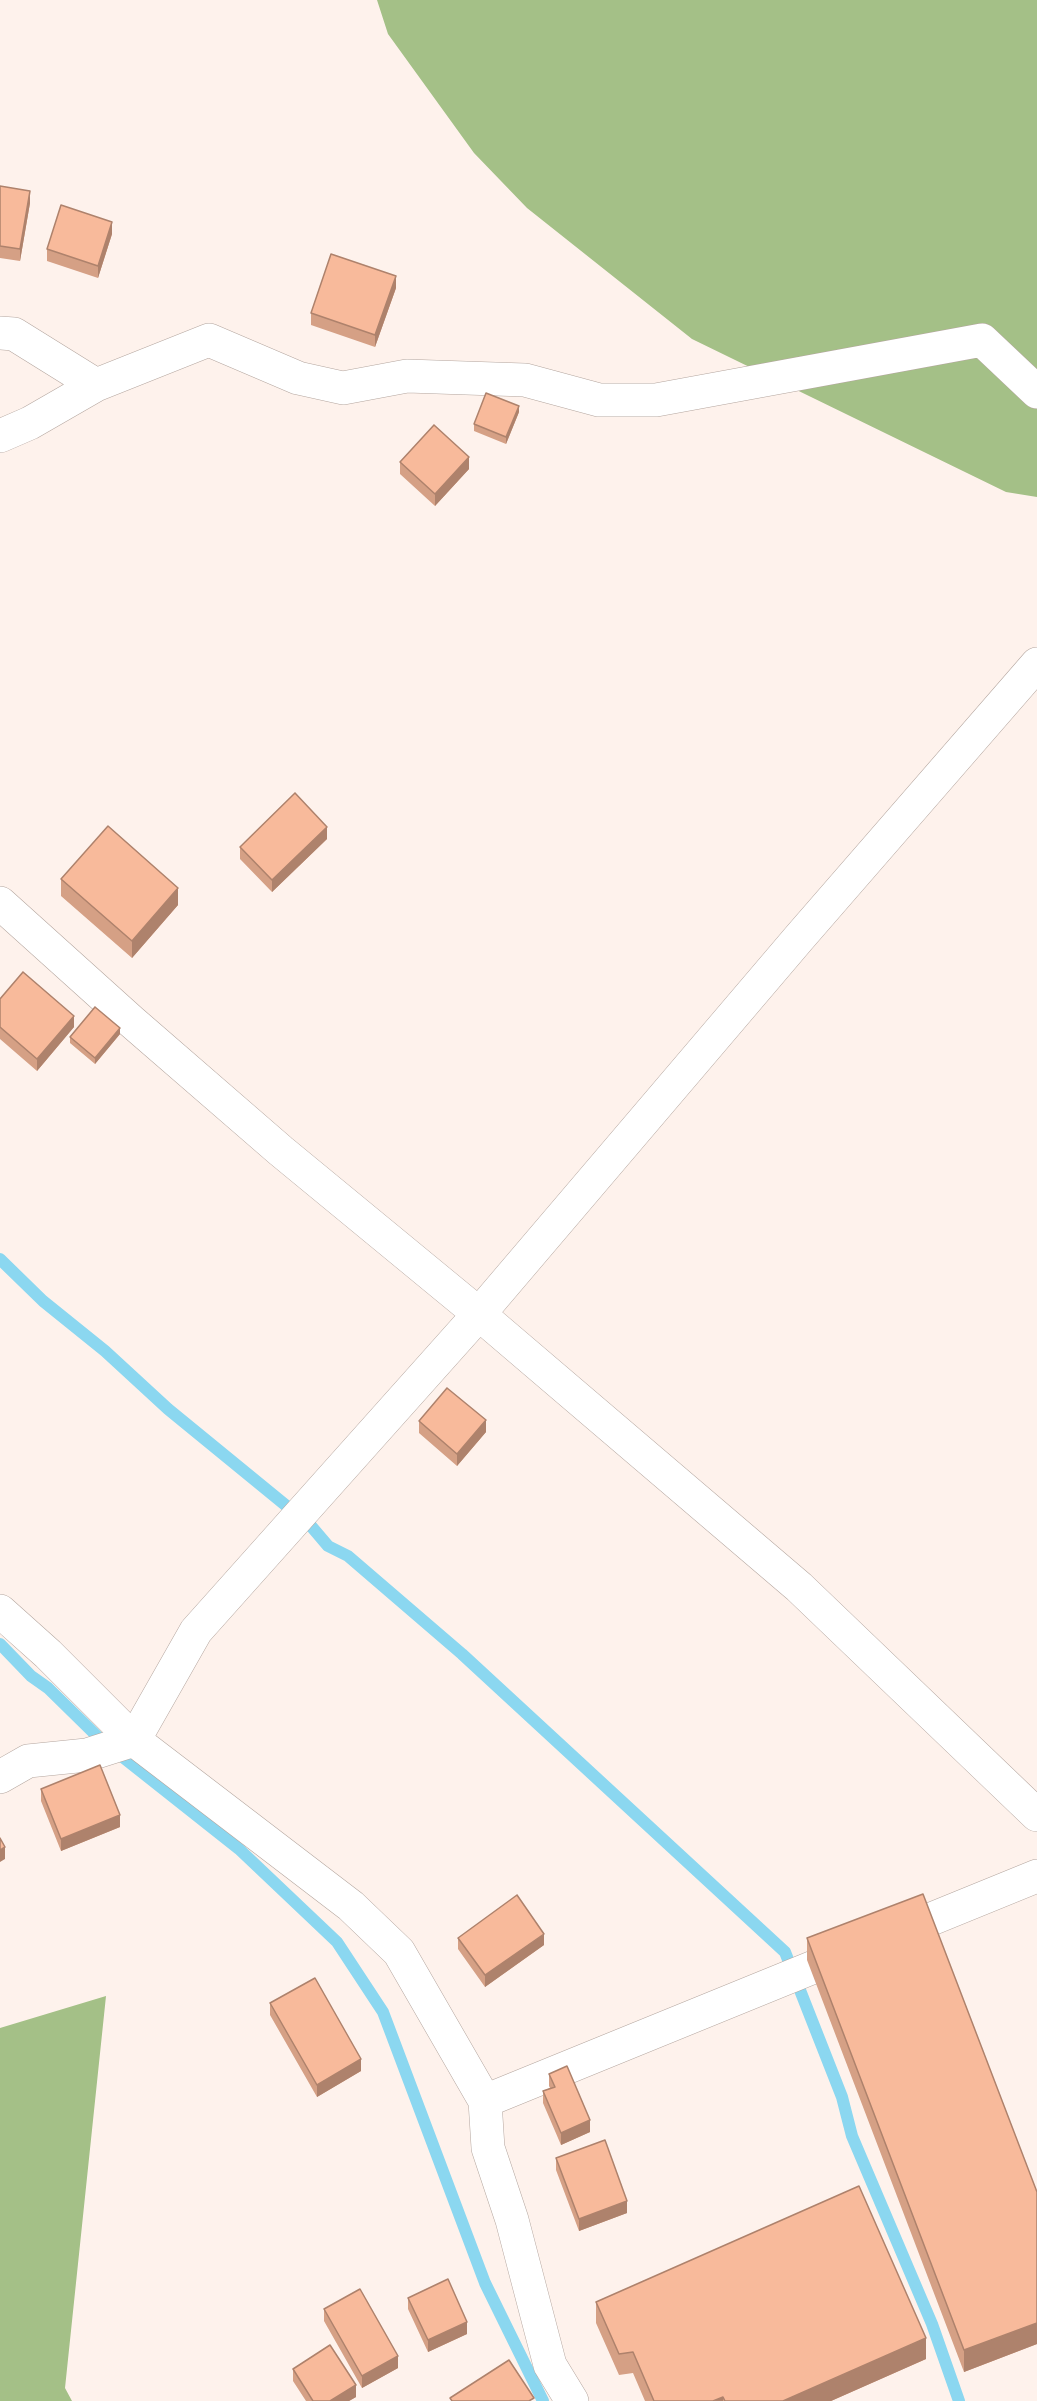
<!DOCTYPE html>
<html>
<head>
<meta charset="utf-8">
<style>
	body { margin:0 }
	canvas { display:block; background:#fef2ec }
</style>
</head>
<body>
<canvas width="1037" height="2401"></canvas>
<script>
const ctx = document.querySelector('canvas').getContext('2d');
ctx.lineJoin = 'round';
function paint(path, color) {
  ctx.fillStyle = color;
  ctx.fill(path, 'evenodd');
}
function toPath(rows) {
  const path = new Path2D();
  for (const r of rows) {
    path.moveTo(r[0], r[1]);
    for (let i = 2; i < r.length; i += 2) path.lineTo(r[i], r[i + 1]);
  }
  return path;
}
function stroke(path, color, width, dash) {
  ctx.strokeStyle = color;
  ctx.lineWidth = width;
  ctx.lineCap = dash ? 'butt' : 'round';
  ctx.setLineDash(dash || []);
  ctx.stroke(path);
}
paint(toPath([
	[377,0,1037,0,1037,497,1006,492,692,339,527,208,474,153,388,34],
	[106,1996,65,2388,72,2401,0,2401,0,2028]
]), '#a4c087');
stroke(toPath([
	[0,1259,43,1301,105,1351,168,1409,311,1526,328,1546,348,1556,462,1654,785,1952,842,2097,852,2136,932,2324,959,2401],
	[0,1644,31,1676,48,1688,100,1739,239,1849,337,1942,383,2012,485,2283,543,2401]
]), '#8bd7f0', 12);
const minor = toPath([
	[0,333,14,334,96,385],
	[0,436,30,423,96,385,209,340,298,378,343,388,407,376,525,380,599,400,656,400,982,340,1037,392],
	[0,903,131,1021,281,1151,479,1314,799,1587,1037,1815],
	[134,1740,351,1906,399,1952,485,2101,488,2148,512,2220,550,2365,572,2401],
	[0,1777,28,1761,87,1755,134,1740,196,1631,479,1314,799,938,1037,664],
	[485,2101,1037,1876]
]);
const tertiary = toPath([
	[0,1611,48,1654,134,1740]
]);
stroke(minor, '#b4a69f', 34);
stroke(tertiary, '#b4a69f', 34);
stroke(minor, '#fff', 33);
stroke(tertiary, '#fff', 33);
paint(toPath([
	[0,186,30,203,20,261,0,258],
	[112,234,98,278,47,261,47,249],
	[396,288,375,347,311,325,311,313],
	[519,412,506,444,474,431,474,424],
	[400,462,469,469,435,506,400,474],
	[327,839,272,892,240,859,240,847],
	[61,879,178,905,132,958,61,896],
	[0,999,74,1027,37,1071,0,1039],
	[120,1034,95,1064,70,1043,70,1037],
	[419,1421,486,1432,457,1466,419,1433],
	[41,1789,120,1827,61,1851,41,1801],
	[458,1938,544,1945,485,1987,458,1949],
	[807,1938,1037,2192,1037,2344,964,2372,807,1960],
	[270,2003,361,2071,317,2097,270,2015],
	[549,2074,590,2132,561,2145,543,2103,543,2091,550,2088,549,2086],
	[556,2158,627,2213,579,2231,556,2170],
	[408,2298,467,2334,428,2352,408,2309],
	[596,2302,926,2359,831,2401,645,2401,633,2373,619,2375,596,2323],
	[324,2309,398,2368,362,2388,324,2321],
	[293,2369,356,2397,349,2401,306,2401,293,2381]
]), '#d5a085');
paint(toPath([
	[30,191,30,203,20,261,20,249],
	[112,222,112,234,98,278,98,266],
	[396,276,396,288,375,347,375,335],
	[519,406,519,412,506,444,506,437],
	[469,457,469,469,435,506,435,494],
	[327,827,327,839,272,892,272,880],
	[178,888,178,905,132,958,132,941],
	[74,1016,74,1027,37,1071,37,1059],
	[120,1028,120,1034,95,1064,95,1058],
	[486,1420,486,1432,457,1466,457,1454],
	[120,1815,120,1827,61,1851,61,1839],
	[5,1847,5,1859,0,1862,0,1850],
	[544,1934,544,1945,485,1987,485,1975],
	[361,2059,361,2071,317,2097,317,2085],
	[590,2120,590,2132,561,2145,561,2133],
	[627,2201,627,2213,579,2231,579,2219],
	[467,2322,467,2334,428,2352,428,2340],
	[1037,2323,1037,2344,964,2372,964,2350],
	[926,2338,926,2359,831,2401,783,2401],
	[398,2356,398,2368,362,2388,362,2376],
	[356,2385,356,2397,349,2401,330,2401],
	[723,2397,723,2401,713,2401]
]), '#ae826c');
const building = toPath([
	[0,186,30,191,20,249,0,246,0,186],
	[61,205,112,222,98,266,47,249,61,205],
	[331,254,396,276,375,335,311,313,331,254],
	[486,393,519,406,506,437,474,424,486,393],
	[434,425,469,457,435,494,400,462,434,425],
	[295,793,327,827,272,880,240,847,295,793],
	[108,826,178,888,132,941,61,879,108,826],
	[23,972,74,1016,37,1059,0,1027,0,999,23,972],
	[95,1007,120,1028,95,1058,70,1037,95,1007],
	[447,1388,486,1420,457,1454,419,1421,447,1388],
	[100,1765,120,1815,61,1839,41,1789,100,1765],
	[0,1838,5,1847,0,1850,0,1838],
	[923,1894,1037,2192,1037,2323,964,2350,807,1938,923,1894],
	[517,1895,544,1934,485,1975,458,1938,517,1895],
	[315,1978,361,2059,317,2085,270,2003,315,1978],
	[567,2066,590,2120,561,2133,543,2091,555,2087,549,2074,567,2066],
	[605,2140,627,2201,579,2219,556,2158,605,2140],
	[859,2186,926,2338,783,2401,725,2401,723,2397,713,2401,654,2401,633,2352,619,2354,596,2302,859,2186],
	[448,2279,467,2322,428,2340,408,2298,448,2279],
	[360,2289,398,2356,362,2376,324,2309,360,2289],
	[330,2345,356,2385,330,2401,313,2401,293,2369,330,2345],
	[509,2360,534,2398,529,2401,452,2401,450,2398,509,2360]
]);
paint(building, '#f8ba9b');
stroke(building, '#ae826c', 1.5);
</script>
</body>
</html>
